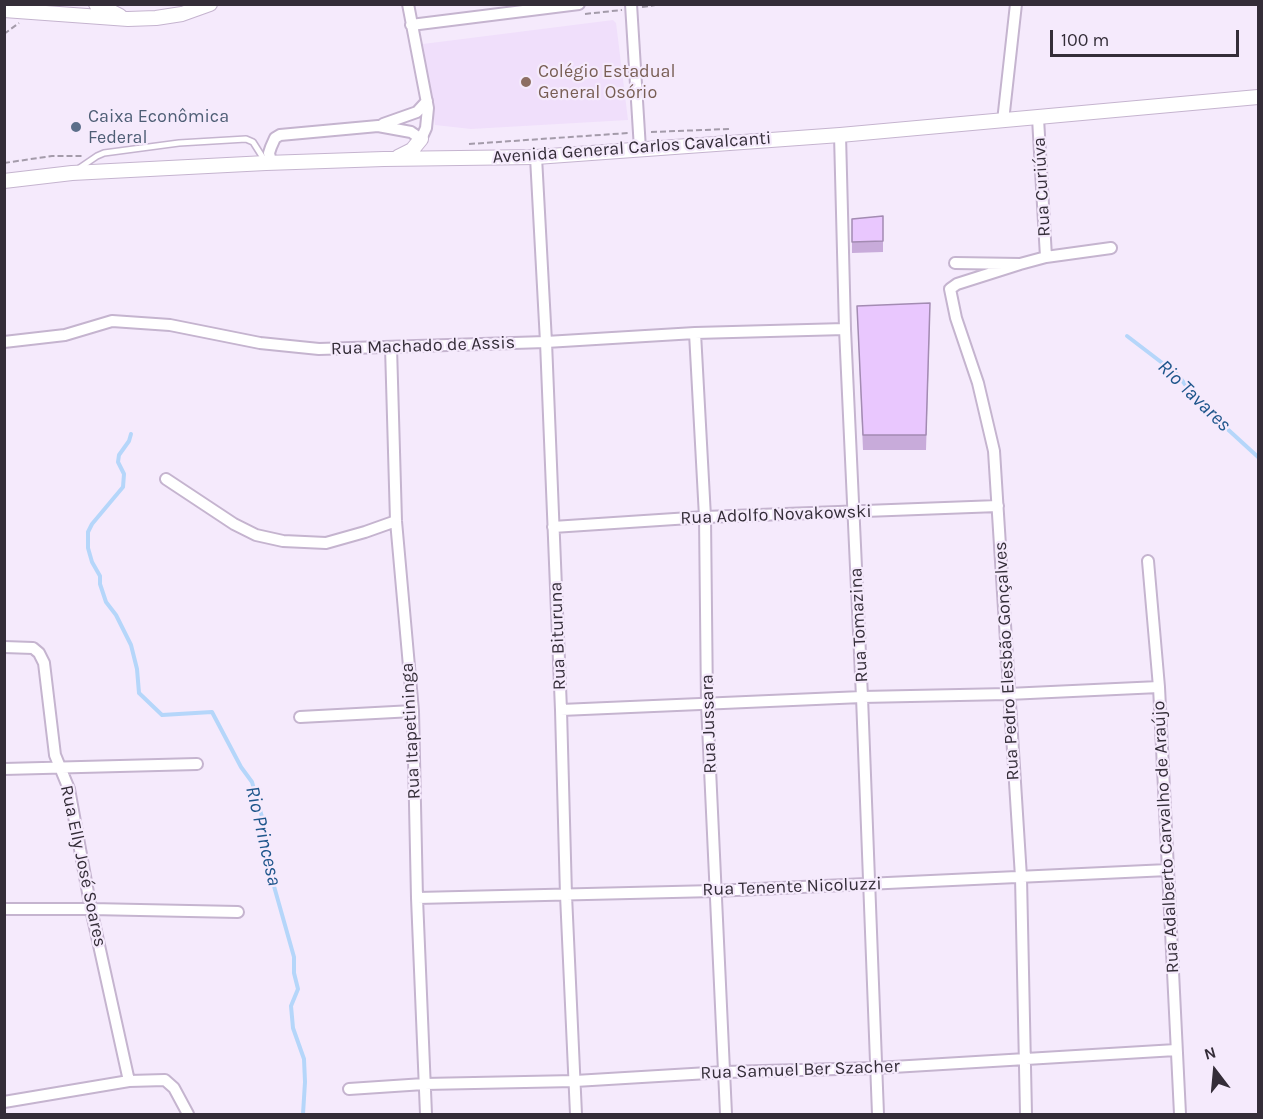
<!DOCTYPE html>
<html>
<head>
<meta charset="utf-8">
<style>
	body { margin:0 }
	#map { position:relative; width:1263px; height:1119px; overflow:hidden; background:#f5eafc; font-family:Karla,sans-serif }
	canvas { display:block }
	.frame { position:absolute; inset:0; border:6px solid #342d38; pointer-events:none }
	.north { position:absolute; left:1185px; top:1041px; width:60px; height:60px; -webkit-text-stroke:4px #f5eafc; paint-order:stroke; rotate:344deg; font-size:16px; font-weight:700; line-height:24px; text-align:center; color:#342d38 }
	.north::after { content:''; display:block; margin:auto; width:21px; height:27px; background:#342d38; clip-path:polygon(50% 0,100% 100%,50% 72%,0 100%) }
	.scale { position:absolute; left:1050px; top:30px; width:189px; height:27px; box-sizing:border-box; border:3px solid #342d38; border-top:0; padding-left:8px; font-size:18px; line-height:21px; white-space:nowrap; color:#342d38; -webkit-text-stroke:4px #f5eafc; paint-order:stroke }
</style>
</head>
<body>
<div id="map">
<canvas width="1263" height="1119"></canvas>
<div class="frame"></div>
<div class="north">N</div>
<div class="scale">100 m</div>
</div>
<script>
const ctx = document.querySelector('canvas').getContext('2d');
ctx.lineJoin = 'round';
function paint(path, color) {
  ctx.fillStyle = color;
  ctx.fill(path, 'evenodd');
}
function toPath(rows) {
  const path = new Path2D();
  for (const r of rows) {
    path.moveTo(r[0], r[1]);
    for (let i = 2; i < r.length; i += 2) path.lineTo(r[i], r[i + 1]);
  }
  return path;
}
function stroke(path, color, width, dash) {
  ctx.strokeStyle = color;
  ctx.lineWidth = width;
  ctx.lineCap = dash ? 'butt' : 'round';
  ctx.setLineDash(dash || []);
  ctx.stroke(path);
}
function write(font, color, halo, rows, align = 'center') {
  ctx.font = font + ' Karla,sans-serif';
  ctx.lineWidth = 4.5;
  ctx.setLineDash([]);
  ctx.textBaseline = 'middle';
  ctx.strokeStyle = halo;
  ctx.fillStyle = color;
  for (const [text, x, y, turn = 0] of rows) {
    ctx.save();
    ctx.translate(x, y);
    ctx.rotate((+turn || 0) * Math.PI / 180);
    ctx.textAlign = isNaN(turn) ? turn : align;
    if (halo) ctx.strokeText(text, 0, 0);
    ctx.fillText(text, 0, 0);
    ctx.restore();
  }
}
paint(toPath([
	[613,20,616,23,628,120,471,129,435,125,423,44]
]), '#f0dffb');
stroke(toPath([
	[1127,336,1178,375,1199,403,1258,457],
	[131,434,129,441,119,455,118,462,124,474,123,487,92,524,88,532,88,548,92,562,100,576,100,584,106,602,116,615,131,645,137,669,139,693,162,715,212,712,241,767,252,782,264,824,268,865,294,957,294,973,298,989,291,1006,293,1028,304,1059,305,1082,303,1114]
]), '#b5d6fa', 4);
const lane = toPath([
	[78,169,97,156,104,153,179,143,246,139,253,142,265,161]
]);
const street = toPath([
	[631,4,640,149],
	[411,25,579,4],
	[1038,118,1046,257],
	[1003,121,1016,4],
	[383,124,417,112,427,101],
	[840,135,845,329,862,697,878,1114],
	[536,157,546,342,561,710,566,895,576,1114],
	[271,162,269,153,271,147,275,138,280,135,378,126,411,132,421,139,426,128,428,108,408,4],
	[955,263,1020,264,1046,257,1111,248],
	[1020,264,957,284,950,289,956,318,978,383,994,451,1021,877,1026,1114],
	[695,333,705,517,707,704,726,1114],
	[4,342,65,335,112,321,170,325,260,343,319,349,546,342,695,333,845,329],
	[391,347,396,521,413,711,417,898,426,1114],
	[166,479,234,524,256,535,283,541,326,543,365,532,396,521],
	[553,527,705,517,998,506],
	[1148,561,1159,687,1180,1114],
	[4,647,33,648,39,653,44,663,55,755,69,789,91,909,129,1081],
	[561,710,862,697,1008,694,1159,687],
	[300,717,413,711],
	[4,769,197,764],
	[417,898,715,891,1168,870],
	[4,909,91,909,238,912],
	[349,1089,424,1084,575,1081,725,1072,876,1068,1176,1050],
	[4,1102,129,1081,165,1080,174,1088,188,1114]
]);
const secondary = toPath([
	[96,4,120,16],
	[4,10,128,19,156,18,182,14,210,4],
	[398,157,412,150,421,139],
	[4,181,72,173,266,163,384,159,536,157,840,135,1258,97]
]);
stroke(lane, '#c5b4cf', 8);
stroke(street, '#c5b4cf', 14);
stroke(secondary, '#c5b4cf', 16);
stroke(toPath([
	[642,7,663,4],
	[585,14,622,10],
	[4,34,19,23],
	[651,132,729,129],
	[469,144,628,133],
	[4,163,52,156,82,156]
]), '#a49baa', 2, [6, 3]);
stroke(lane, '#fff', 5);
stroke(street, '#fff', 10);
stroke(secondary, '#fff', 14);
paint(toPath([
	[883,216,883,252,852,253,852,219],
	[857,306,930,318,926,450,863,450]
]), '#c8abda');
const building = toPath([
	[883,216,883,241,852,242,852,219,883,216],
	[930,303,926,435,863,435,857,306,930,303]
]);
paint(building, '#e9c7fe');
stroke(building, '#a38bb2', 1.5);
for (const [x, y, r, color] of [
	[526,82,6,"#8d6e63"],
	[76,127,6,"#5c6f8a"]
]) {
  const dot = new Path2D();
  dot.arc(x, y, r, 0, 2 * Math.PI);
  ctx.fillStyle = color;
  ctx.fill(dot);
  stroke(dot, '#f5eafc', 2);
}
write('18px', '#785e54', '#f5eafc', [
	["Colégio Estadual",538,72],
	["General Osório",538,93]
], 'left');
write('18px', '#4e5e75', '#f5eafc', [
	["Caixa Econômica",88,117],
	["Federal",88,138]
], 'left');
write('18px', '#342d38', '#f5eafc', [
	["Avenida General Carlos Cavalcanti",632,148,-4],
	["Rua Curiúva",1042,187,-93],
	["Rua Machado de Assis",423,346,-2],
	["Rua Adolfo Novakowski",776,515,-2],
	["Rua Tomazina",859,625,-93],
	["Rua Bituruna",558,636,-92],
	["Rua Pedro Elesbão Gonçalves",1007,661,-93],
	["Rua Jussara",709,724,-92],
	["Rua Itapetininga",411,731,-93],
	["Rua Adalberto Carvalho de Araújo",1166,837,-93],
	["Rua Elly José Soares",83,866,78],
	["Rua Tenente Nicoluzzi",792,887,-2],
	["Rua Samuel Ber Szacher",800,1070,-2]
]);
write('italic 20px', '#1f568c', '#f5eafc', [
	["Rio Tavares",1194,396,44],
	["Rio Princesa",263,836,77]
]);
</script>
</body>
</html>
